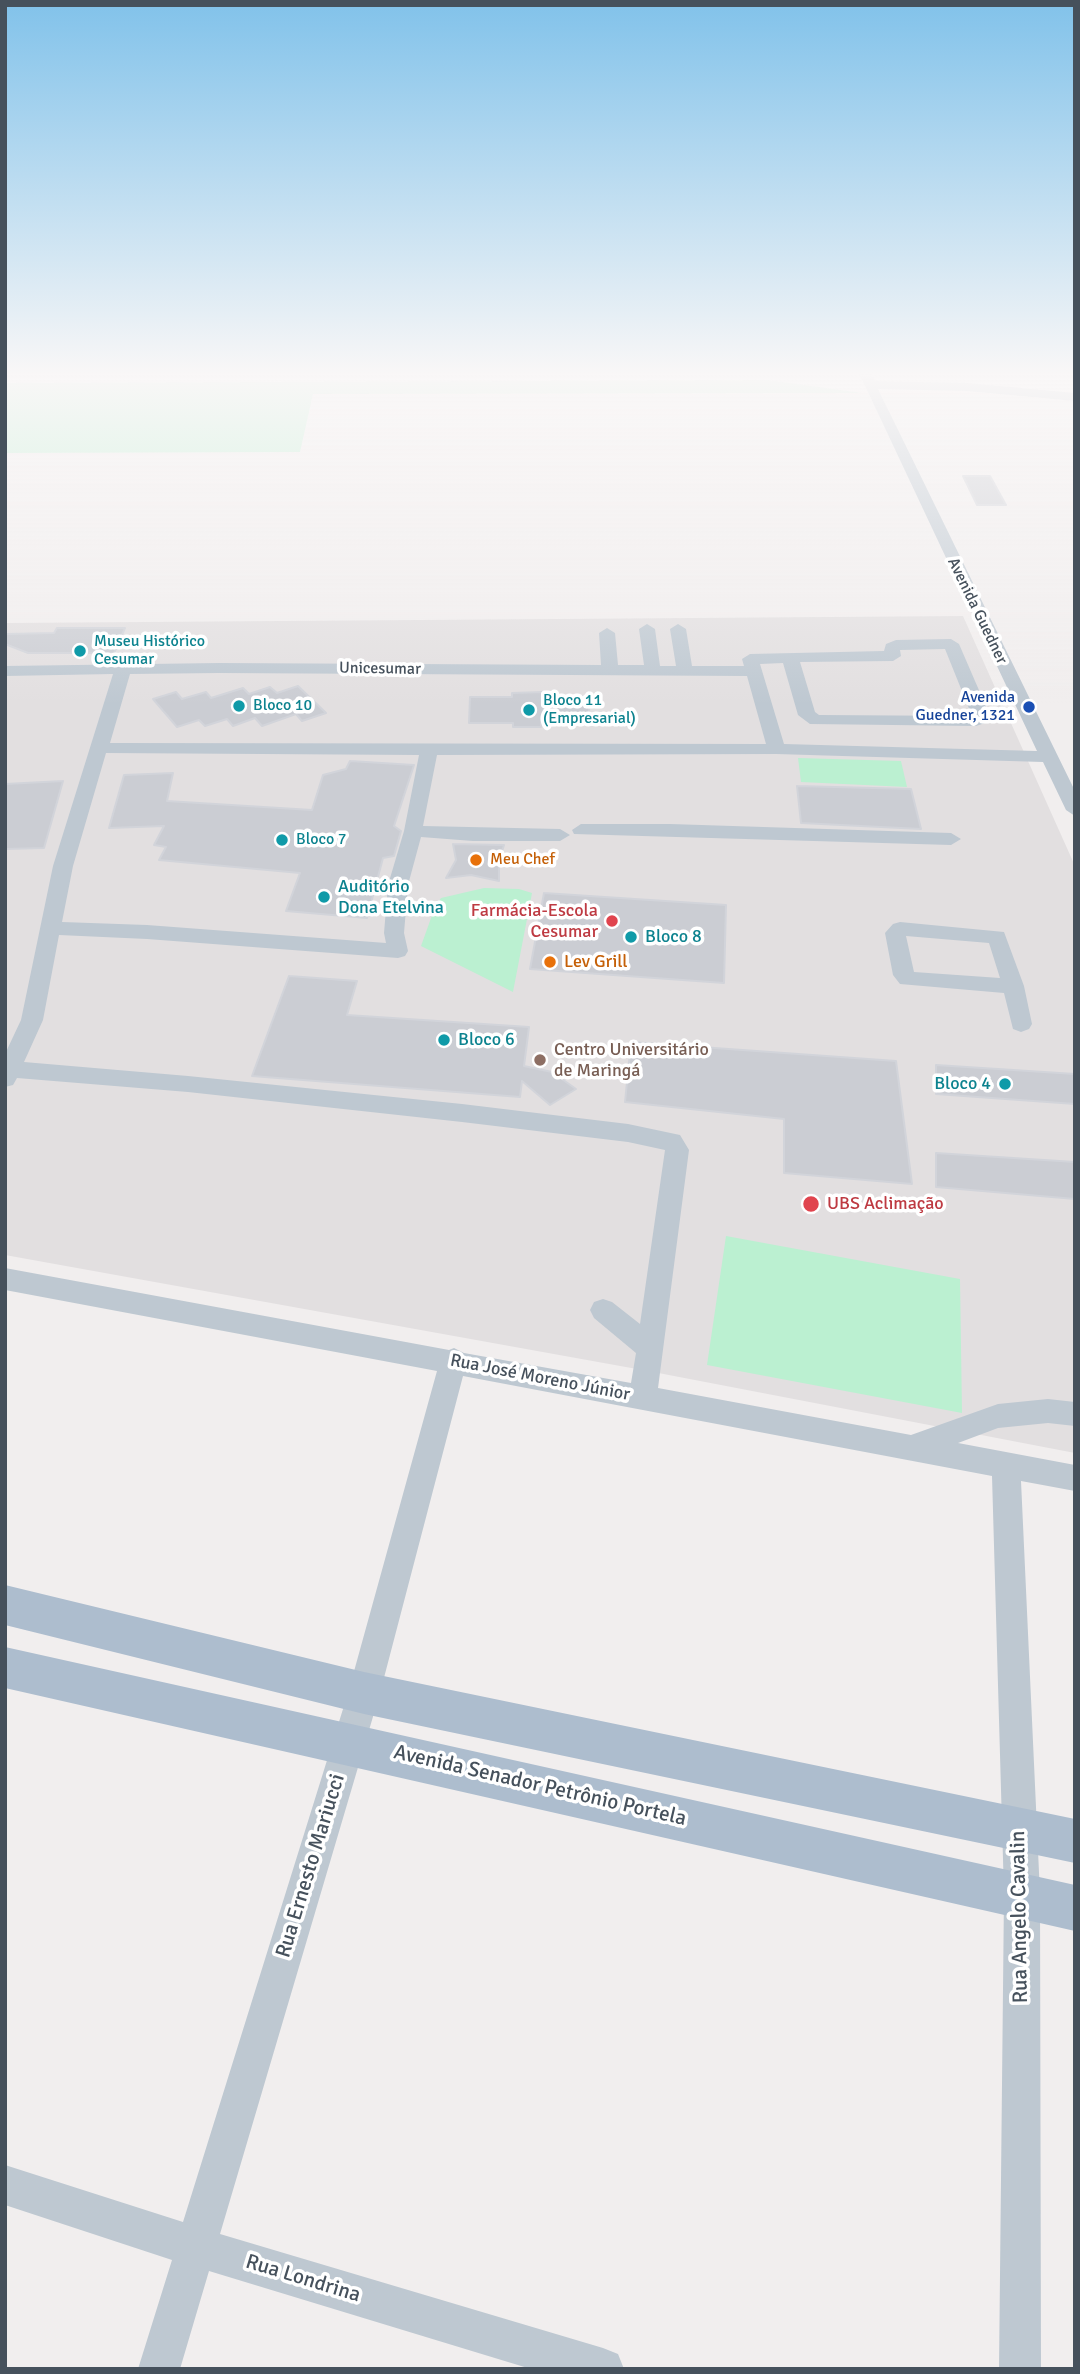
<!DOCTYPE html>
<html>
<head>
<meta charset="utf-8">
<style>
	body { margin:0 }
	#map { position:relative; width:1080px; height:2374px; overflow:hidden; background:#f1eeee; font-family:Signika,sans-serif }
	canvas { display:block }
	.frame { position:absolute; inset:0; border:7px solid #46515c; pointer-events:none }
</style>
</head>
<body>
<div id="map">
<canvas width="1080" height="2374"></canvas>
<div class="frame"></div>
</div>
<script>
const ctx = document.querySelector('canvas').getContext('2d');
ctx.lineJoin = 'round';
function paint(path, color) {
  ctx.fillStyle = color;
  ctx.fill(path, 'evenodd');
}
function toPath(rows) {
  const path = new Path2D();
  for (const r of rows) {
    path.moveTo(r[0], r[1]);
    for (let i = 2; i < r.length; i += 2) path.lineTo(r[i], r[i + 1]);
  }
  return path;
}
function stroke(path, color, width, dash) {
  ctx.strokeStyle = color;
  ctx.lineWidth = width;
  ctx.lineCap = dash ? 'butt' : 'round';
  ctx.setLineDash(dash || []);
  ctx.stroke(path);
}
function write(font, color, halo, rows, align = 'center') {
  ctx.font = font + ' Signika,sans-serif';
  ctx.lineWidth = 7;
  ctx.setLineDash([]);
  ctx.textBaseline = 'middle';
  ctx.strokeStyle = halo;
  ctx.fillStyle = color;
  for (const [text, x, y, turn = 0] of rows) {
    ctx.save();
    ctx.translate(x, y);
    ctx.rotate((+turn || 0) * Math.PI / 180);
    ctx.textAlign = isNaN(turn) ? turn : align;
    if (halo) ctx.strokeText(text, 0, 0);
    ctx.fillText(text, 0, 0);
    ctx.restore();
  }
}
paint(toPath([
	[963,616,1075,866,1075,1453,648,1371,5,1255,5,623]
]), '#e2dfe0');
paint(toPath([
	[768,380,862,393,313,394,300,452,5,453,5,383],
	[798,758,901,761,907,787,801,782],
	[484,888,519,889,532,893,513,992,421,946,435,907,441,898],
	[726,1236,960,1279,962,1413,707,1365]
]), '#bbf0d1');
const building = toPath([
	[963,476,990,476,1006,505,977,505,963,476],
	[57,628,125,628,114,653,28,653,5,644,5,634,54,633,57,628],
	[298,686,326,713,302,721,296,714,262,726,255,718,233,726,227,719,205,726,199,720,177,727,153,699,176,692,182,699,206,692,211,698,243,688,249,694,270,687,277,693,298,686],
	[544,692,544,696,588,696,590,723,541,723,541,727,513,727,513,723,469,723,470,697,512,697,512,693,544,692],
	[350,761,414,765,394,826,401,831,394,856,383,858,367,918,286,911,300,873,159,860,166,847,154,845,164,826,109,828,124,775,173,773,167,801,312,810,323,775,346,769,350,761],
	[63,781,44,848,5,849,5,784,63,781],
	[797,786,911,789,921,829,801,823,797,786],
	[453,844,504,845,499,861,499,881,471,875,446,878,456,860,453,844],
	[544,893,726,905,724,983,530,969,544,893],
	[289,976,357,981,347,1015,529,1027,524,1066,552,1072,576,1089,550,1105,522,1081,520,1097,252,1076,289,976],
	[631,1042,896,1061,912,1184,784,1173,784,1119,625,1102,631,1042],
	[936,1065,1075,1074,1075,1104,936,1094,936,1065],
	[936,1153,1075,1162,1075,1199,936,1187,936,1153]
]);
paint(building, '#cbcdd3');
stroke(building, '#d2d4da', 2);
paint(toPath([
	[859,373,871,373,875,381,967,383,1075,393,1075,401,967,391,878,389,1075,791,1075,816,1066,810,1043,762,776,754,437,755,423,826,560,829,570,835,560,841,473,841,421,837,408,885,404,933,408,951,405,956,398,958,147,939,59,935,43,1020,24,1062,188,1076,462,1104,628,1124,680,1135,689,1150,658,1388,911,1435,998,1404,1048,1399,1075,1402,1075,1426,1048,1423,998,1428,958,1443,1075,1465,1075,1491,1021,1481,1040,1894,1041,2369,999,2369,1004,1894,992,1476,463,1376,380,1693,220,2234,603,2348,618,2354,624,2369,531,2369,209,2271,180,2369,138,2369,172,2260,5,2205,5,2165,183,2222,348,1693,437,1371,5,1290,5,1268,449,1350,454,1348,464,1353,631,1383,636,1353,594,1318,590,1310,594,1302,603,1299,612,1302,640,1324,665,1150,628,1142,462,1122,188,1092,17,1078,13,1085,5,1087,5,1054,21,1020,53,866,113,674,5,676,5,666,219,663,601,665,599,633,607,628,615,633,618,665,644,665,639,629,647,624,655,629,660,666,676,666,670,629,678,624,686,629,692,666,744,666,742,659,750,654,884,651,886,644,896,640,951,639,959,644,991,718,988,722,976,726,810,724,798,715,783,663,760,664,784,744,1037,751,859,373],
	[945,649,972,716,819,715,815,712,800,662,893,661,901,656,900,650,945,649],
	[219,673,747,676,766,744,110,743,130,674,219,673],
	[106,753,419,755,404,831,388,885,384,933,386,943,147,925,62,922,73,866,106,753],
	[581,824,670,824,951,833,961,839,951,845,574,834,572,830,581,824],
	[900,922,1004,932,1024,986,1032,1024,1029,1029,1021,1032,1013,1029,1004,993,900,984,893,975,885,933,893,924,900,922],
	[906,936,989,943,1000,978,914,972,906,936]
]), '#bec8d1');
paint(toPath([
	[5,1585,364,1672,1075,1819,1075,1863,364,1714,5,1625,5,1585],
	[5,1647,1075,1885,1075,1931,5,1688,5,1647]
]), '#adbdce');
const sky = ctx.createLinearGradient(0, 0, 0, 705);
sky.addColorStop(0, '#81c2ea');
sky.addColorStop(0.53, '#f9f7f7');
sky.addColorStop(1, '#f9f7f700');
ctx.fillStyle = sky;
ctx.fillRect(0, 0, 1080, 705);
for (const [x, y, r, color] of [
	[80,651,7,"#0f9aa8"],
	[239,706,7,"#0f9aa8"],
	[1029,707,7,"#1a4fb4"],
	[529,710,7,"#0f9aa8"],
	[282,840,7,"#0f9aa8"],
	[476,860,7,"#e8710a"],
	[324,897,7,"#0f9aa8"],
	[612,921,7,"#e0444e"],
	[631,937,7,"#0f9aa8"],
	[550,962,7,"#e8710a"],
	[444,1040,7,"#0f9aa8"],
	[540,1060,7,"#8d6e63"],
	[1005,1084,7,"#0f9aa8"],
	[811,1204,9,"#e0444e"]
]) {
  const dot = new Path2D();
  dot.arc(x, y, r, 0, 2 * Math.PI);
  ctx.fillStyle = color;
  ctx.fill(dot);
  stroke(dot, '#fff', 2.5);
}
write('16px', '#46515c', '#fff', [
	["Avenida Guedner",977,611,64],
	["Unicesumar",380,669,1]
]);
write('16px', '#0d838f', '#fff', [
	["Museu Histórico",94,642],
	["Cesumar",94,660],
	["Bloco 11",543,701],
	["(Empresarial)",543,719],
	["Bloco 10",253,706],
	["Bloco 7",296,840]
], 'left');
write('16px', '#164399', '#fff', [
	["Avenida",1015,698],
	["Guedner, 1321",1015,716]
], 'right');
write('16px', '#c56008', '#fff', [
	["Meu Chef",490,860]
], 'left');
write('18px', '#0d838f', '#fff', [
	["Auditório",338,887],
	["Dona Etelvina",338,908],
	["Bloco 8",645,937],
	["Bloco 6",458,1040],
	["Bloco 4",991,1084,"right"]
], 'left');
write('18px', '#be3a42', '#fff', [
	["Farmácia-Escola",598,911],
	["Cesumar",598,932],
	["UBS Aclimação",827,1204,"left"]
], 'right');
write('18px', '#c56008', '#fff', [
	["Lev Grill",564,962]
], 'left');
write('18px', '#785e54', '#fff', [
	["Centro Universitário",554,1050],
	["de Maringá",554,1071]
], 'left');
write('18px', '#46515c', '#fff', [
	["Rua José Moreno Júnior",540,1378,11]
]);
write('21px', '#46515c', '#fff', [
	["Avenida Senador Petrônio Portela",540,1786,13],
	["Rua Ernesto Mariucci",311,1866,-73],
	["Rua Angelo Cavalin",1020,1917,-91],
	["Rua Londrina",303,2279,17]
]);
</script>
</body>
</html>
